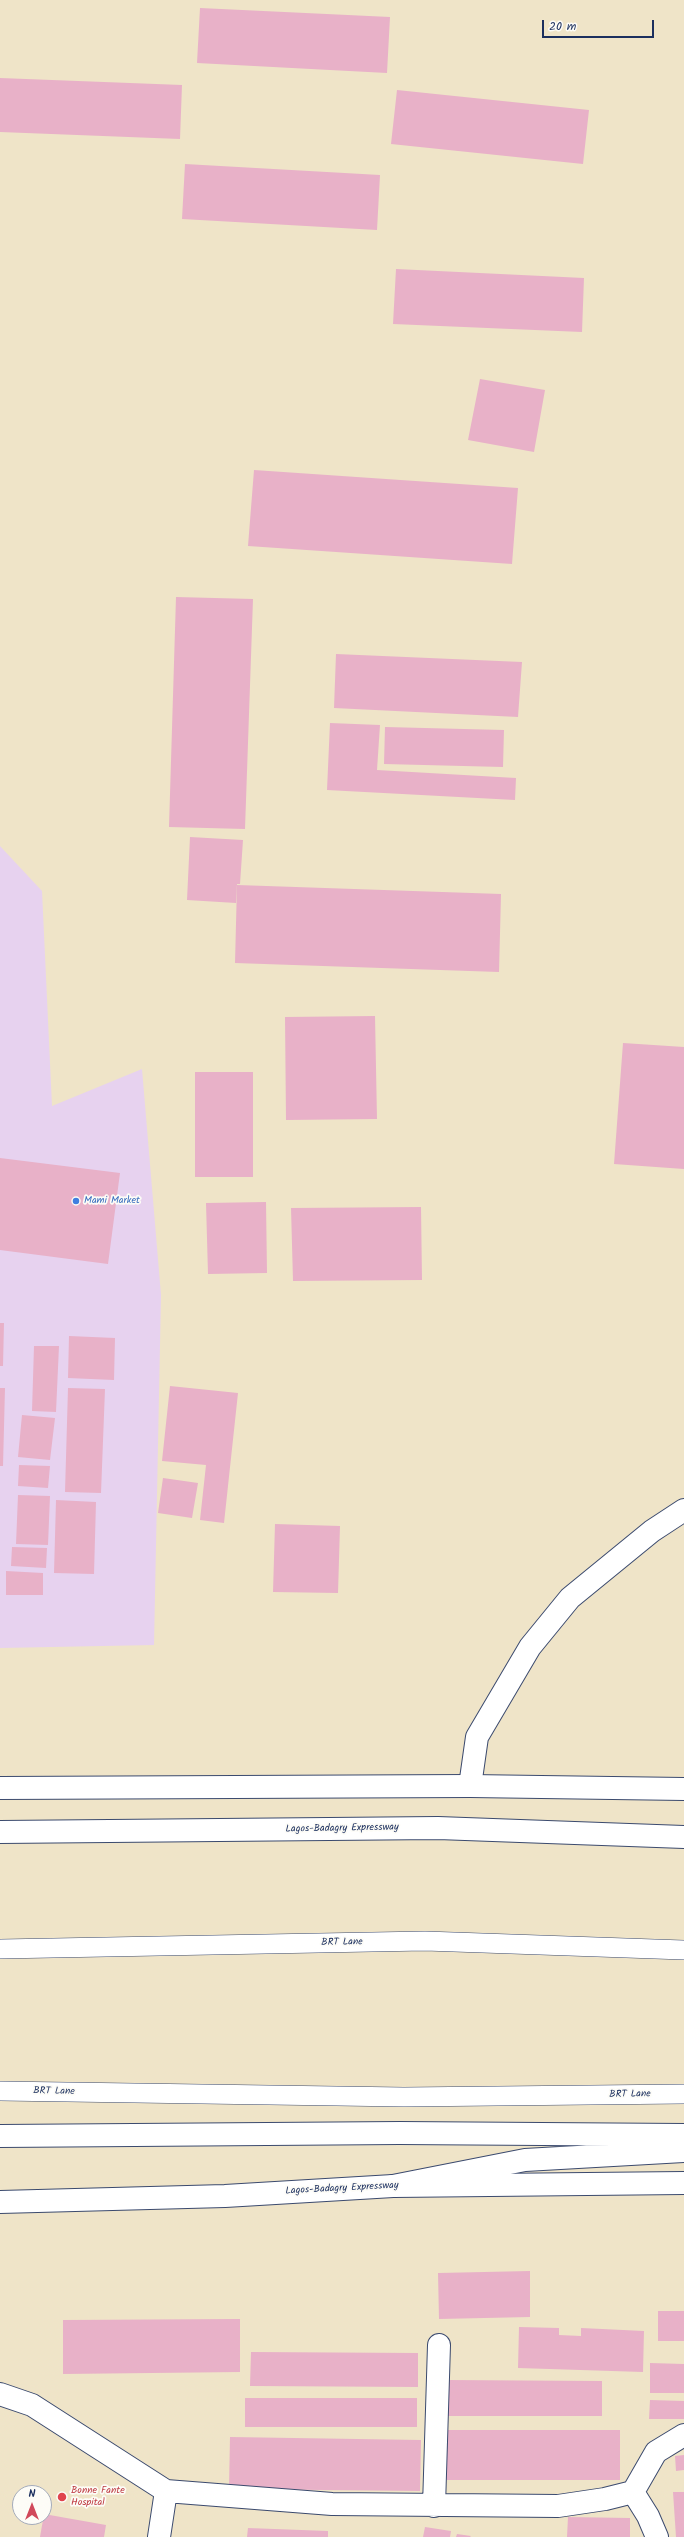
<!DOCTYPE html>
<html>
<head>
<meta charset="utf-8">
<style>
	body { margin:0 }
	#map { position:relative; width:684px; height:2537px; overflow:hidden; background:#efe4c8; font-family:Kalam,sans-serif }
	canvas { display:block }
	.north { position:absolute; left:12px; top:2485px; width:40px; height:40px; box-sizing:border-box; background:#fdfcf7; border:1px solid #a3aaba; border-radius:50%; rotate:0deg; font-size:11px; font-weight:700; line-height:16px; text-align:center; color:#1b2f5e }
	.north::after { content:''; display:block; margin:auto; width:14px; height:18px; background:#d1495b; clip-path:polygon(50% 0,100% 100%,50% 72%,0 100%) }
	.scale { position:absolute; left:542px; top:20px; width:112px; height:18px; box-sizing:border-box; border:2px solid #1b2f5e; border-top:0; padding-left:5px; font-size:12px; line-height:14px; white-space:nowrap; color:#1b2f5e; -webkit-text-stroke:3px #fdfcf7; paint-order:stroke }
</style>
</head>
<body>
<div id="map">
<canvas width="684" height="2537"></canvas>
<div class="north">N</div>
<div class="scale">20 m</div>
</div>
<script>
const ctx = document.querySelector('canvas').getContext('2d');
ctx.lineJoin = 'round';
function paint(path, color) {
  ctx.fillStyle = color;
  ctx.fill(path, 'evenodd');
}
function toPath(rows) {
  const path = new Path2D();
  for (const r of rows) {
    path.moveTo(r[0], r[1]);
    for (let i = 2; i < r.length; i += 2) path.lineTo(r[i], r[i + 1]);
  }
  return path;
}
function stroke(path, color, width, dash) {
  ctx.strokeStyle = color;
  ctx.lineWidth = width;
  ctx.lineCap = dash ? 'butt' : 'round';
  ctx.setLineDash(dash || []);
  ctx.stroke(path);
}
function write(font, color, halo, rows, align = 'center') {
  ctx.font = font + ' Kalam,sans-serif';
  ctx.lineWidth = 3.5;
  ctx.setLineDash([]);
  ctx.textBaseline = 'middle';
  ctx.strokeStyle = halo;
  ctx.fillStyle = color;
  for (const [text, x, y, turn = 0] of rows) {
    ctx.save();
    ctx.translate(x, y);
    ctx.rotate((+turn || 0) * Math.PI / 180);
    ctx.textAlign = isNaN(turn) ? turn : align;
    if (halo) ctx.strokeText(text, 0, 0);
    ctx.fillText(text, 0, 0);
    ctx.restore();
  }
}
paint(toPath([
	[0,846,42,891,52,1106,142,1069,161,1295,154,1645,0,1648]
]), '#e7d2ef');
paint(toPath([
	[200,8,390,17,387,73,197,63],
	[0,78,182,85,180,139,0,132],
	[397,90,589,110,583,164,391,144],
	[185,164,380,175,377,230,182,219],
	[396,269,584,278,582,332,393,324],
	[480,379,545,390,534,452,468,440],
	[254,470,518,488,512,564,248,546],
	[176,597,253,599,245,829,169,827],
	[336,654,522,662,518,717,334,708],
	[330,723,380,725,377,770,516,778,515,800,327,790],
	[385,727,504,730,503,767,384,764],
	[190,837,243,840,240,884,237,884,236,903,187,900],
	[237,885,501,894,499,972,235,963],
	[375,1016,377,1119,286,1120,285,1017],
	[623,1043,684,1047,684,1169,614,1164],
	[195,1072,253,1072,253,1177,195,1177],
	[0,1158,120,1173,108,1264,0,1250],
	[266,1202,267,1273,208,1274,206,1203],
	[421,1207,422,1280,293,1281,291,1208],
	[0,1323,4,1323,3,1366,0,1366],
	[69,1336,115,1338,114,1380,68,1378],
	[34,1346,59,1346,56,1412,32,1411],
	[170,1386,238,1393,224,1523,200,1520,206,1465,162,1461],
	[0,1388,5,1388,3,1466,0,1466],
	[68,1388,105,1389,101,1493,65,1492],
	[22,1415,55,1418,50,1460,18,1457],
	[19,1465,50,1466,48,1488,18,1486],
	[163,1478,198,1483,192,1518,158,1513],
	[18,1495,50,1496,48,1545,16,1544],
	[56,1500,96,1502,94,1574,54,1573],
	[275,1524,340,1526,338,1593,273,1592],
	[12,1547,47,1548,46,1568,11,1566],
	[6,1571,43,1573,43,1595,6,1595],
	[530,2271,530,2317,439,2319,438,2273],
	[658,2311,684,2311,684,2341,658,2341],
	[240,2319,240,2372,63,2374,63,2320],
	[519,2327,559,2328,559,2335,581,2336,581,2328,644,2331,643,2372,518,2368],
	[251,2352,418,2353,418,2387,250,2386],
	[650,2363,684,2364,684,2393,650,2393],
	[446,2380,602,2381,602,2416,446,2416],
	[245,2398,417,2398,417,2427,245,2427],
	[650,2400,684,2401,684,2419,649,2419],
	[444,2430,620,2430,620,2480,444,2480],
	[230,2437,421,2440,420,2491,229,2489],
	[684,2455,684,2470,676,2471,675,2456],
	[673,2492,684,2492,684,2537,676,2537],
	[44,2514,106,2525,104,2537,40,2537],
	[568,2517,630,2518,630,2537,567,2537],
	[425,2527,451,2531,450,2537,423,2537],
	[248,2528,328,2531,328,2537,247,2537],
	[457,2534,471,2536,470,2537,456,2537]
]), '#e8b1c8');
const lane = toPath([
	[0,1949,425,1941,684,1950],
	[0,2091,404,2097,684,2094]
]);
const street = toPath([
	[470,1786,477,1737,530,1647,570,1598,652,1531,684,1510],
	[0,2394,32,2405,166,2491,332,2504,558,2506,605,2499,633,2492,656,2452,684,2435],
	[633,2492,648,2516,657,2537],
	[434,2506,439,2345],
	[159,2537,166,2491]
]);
const primary = toPath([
	[0,1788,470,1786,684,1789],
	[0,2202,225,2196,393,2186,684,2183]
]);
const highway = toPath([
	[0,1832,438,1828,684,1837],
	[0,2136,400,2133,684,2135],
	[393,2186,525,2160,684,2151]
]);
stroke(lane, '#3b4a6e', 20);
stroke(street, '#3b4a6e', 24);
stroke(primary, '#3b4a6e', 24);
stroke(highway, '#3b4a6e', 24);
stroke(lane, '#fff', 19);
stroke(street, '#fff', 22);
stroke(primary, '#fff', 22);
stroke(highway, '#fff', 22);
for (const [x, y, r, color] of [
	[76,1201,4,"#3f7fe0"],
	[62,2497,5,"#e0444e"]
]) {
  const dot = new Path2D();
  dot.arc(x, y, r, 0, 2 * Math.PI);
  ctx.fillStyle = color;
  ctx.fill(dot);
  stroke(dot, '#fdfcf7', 1.5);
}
write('10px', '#366cbe', '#fdfcf7', [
	["Mami Market",84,1201]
], 'left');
write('10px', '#1b2f5e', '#fdfcf7', [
	["Lagos-Badagry Expressway",342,1829,-1],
	["BRT Lane",342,1943,-1],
	["BRT Lane",54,2092,1],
	["BRT Lane",630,2095,-1],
	["Lagos-Badagry Expressway",342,2189,-3]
]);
write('10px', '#be3a42', '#fdfcf7', [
	["Bonne Fante",71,2491],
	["Hospital",71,2503]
], 'left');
</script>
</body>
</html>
